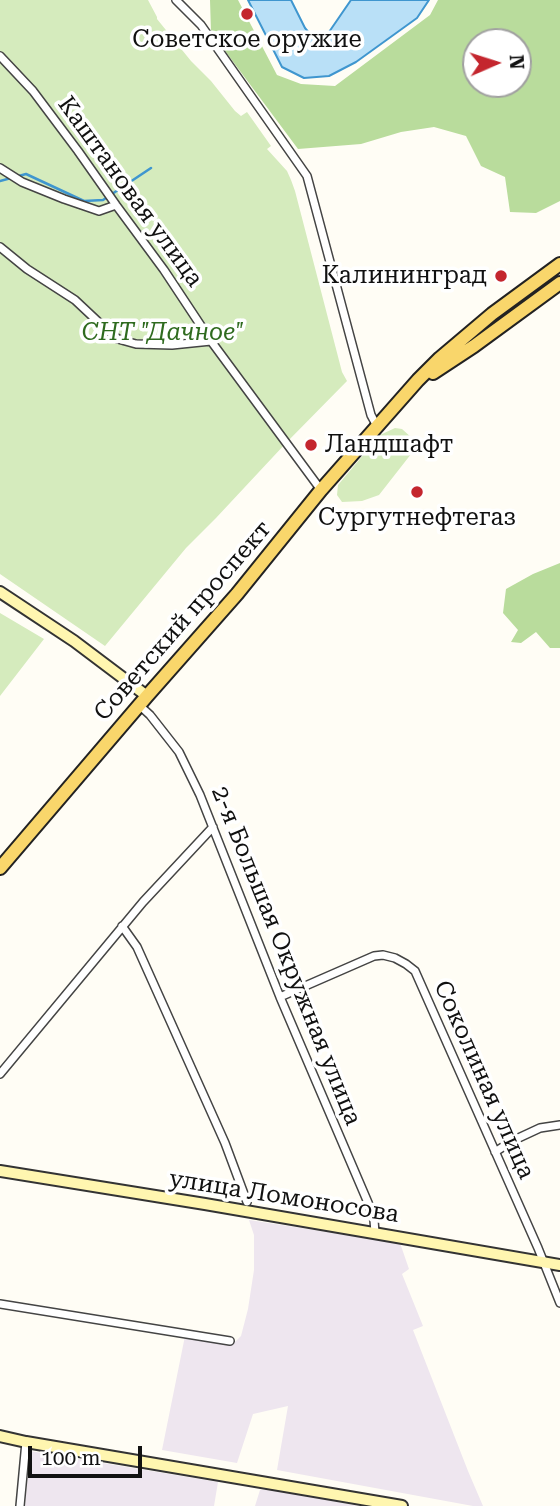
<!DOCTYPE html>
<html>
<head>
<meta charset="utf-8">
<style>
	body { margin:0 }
	#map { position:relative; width:560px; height:1506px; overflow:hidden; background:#fffdf5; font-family:"Roboto Serif",serif }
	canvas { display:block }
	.north { position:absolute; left:462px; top:28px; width:70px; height:70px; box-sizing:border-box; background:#fff; border:2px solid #a0a0a0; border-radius:50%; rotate:87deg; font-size:19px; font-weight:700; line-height:28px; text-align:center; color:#111 }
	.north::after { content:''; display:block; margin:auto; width:24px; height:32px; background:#c4262e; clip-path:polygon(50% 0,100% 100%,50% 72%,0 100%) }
	.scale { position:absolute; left:28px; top:1446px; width:114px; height:32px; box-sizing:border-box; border:4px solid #111; border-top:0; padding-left:9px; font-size:21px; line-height:24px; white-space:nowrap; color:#111; -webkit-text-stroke:5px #fff; paint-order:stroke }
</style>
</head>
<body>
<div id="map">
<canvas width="560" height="1506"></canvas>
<div class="north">N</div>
<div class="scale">100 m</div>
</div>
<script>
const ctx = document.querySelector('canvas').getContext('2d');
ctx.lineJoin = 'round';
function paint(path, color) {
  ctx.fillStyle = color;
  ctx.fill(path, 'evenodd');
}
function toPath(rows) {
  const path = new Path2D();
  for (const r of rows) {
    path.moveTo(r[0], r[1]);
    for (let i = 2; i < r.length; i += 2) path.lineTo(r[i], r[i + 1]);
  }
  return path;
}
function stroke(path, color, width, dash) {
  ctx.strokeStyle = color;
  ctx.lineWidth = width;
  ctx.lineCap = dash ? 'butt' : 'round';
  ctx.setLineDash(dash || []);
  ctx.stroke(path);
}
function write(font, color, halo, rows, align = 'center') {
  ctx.font = font + ' "Roboto Serif",serif';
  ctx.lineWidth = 7;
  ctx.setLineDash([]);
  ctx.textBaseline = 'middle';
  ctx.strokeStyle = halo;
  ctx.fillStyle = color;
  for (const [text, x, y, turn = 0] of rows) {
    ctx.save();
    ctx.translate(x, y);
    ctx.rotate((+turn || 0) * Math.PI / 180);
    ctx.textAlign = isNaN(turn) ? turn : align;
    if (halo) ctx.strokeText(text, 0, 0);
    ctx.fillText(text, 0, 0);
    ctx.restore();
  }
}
paint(toPath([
	[249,1220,400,1243,409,1269,402,1274,423,1326,413,1330,468,1471,483,1506,473,1506,277,1470,288,1406,253,1414,237,1463,162,1450,185,1336,233,1344,241,1336,248,1309,254,1270,254,1235],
	[30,1451,218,1482,214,1506,25,1506],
	[260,1490,274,1490,359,1506,255,1506]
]), '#eee6ef');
paint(toPath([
	[0,0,148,0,157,17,157,19,191,61,211,81,235,111,241,116,247,112,271,146,267,149,287,171,291,180,295,191,342,372,347,381,286,443,216,518,186,548,105,646,0,574],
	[395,428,402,429,412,438,415,449,379,495,362,501,342,502,337,495,338,485,380,435],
	[0,613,44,639,0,696]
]), '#d5ebbd');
paint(toPath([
	[210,0,238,0,277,75,301,84,335,86,430,15,438,0,560,0,560,201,536,213,510,212,505,177,481,166,466,136,434,127,401,132,361,144,298,149,211,32],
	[518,42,518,84,476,84,476,42],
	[560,563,560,648,550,648,536,632,521,643,511,642,518,630,503,613,506,589,533,574]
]), '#b9dc9c');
const water = toPath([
	[248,0,291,0,305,28,315,40,329,32,351,0,429,0,417,18,356,62,329,76,304,78,282,67,248,0]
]);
paint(water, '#b9e0f7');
stroke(water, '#3f96cf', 2);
stroke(toPath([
	[0,181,26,174,84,201,103,200,151,168]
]), '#3f96cf', 2.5);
const street = toPath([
	[176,0,201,25,307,176,371,415,377,426],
	[0,56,33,91,78,151,116,205,164,270,211,341,321,490],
	[0,168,22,182,64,199,99,211,116,205],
	[0,247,27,269,75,300,108,331,118,339,136,344,172,345,211,341],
	[139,705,150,715,179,752,200,795,280,997,369,1205,374,1220,375,1233],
	[122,926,137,947,225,1143,247,1202],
	[280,997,374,956,383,955,395,958,406,964,415,971,538,1248,560,1303],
	[0,1074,143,902,213,827],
	[495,1152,512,1141,540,1128,560,1125],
	[0,1304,230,1341],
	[20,1506,26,1442]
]);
const secondary = toPath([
	[0,592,74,641,147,696],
	[0,1171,205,1204,560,1265],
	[0,1436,26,1442,402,1506]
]);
const primary = toPath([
	[433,373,474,346,560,283],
	[0,868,147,696,237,594,321,490,418,380,440,358,492,314,560,264]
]);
stroke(street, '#444', 10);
stroke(secondary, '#333', 14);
stroke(primary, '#222', 16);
stroke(street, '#fff', 7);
stroke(secondary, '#fff6b0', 10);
stroke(primary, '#f9d66b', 12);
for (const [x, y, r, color] of [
	[247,14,7,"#c4262e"],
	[501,276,7,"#c4262e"],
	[311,445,7,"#c4262e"],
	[417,492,7,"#c4262e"]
]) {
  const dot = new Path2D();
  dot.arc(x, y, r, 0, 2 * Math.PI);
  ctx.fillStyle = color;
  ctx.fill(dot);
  stroke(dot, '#fff', 2.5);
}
write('24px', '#111', '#fff', [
	["Советское оружие",247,40],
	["Калининград",487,276,"right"],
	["Ландшафт",325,445,"left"],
	["Сургутнефтегаз",417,518]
]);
write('24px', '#111', '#fff', [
	["Каштановая улица",130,192,54],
	["Советский проспект",183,621,-49],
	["2-я Большая Окружная улица",286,956,68],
	["Соколиная улица",484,1080,66],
	["улица Ломоносова",284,1197,9]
]);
write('italic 24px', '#2f6b1f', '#fff', [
	["СНТ \"Дачное\"",163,333]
]);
</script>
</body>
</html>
